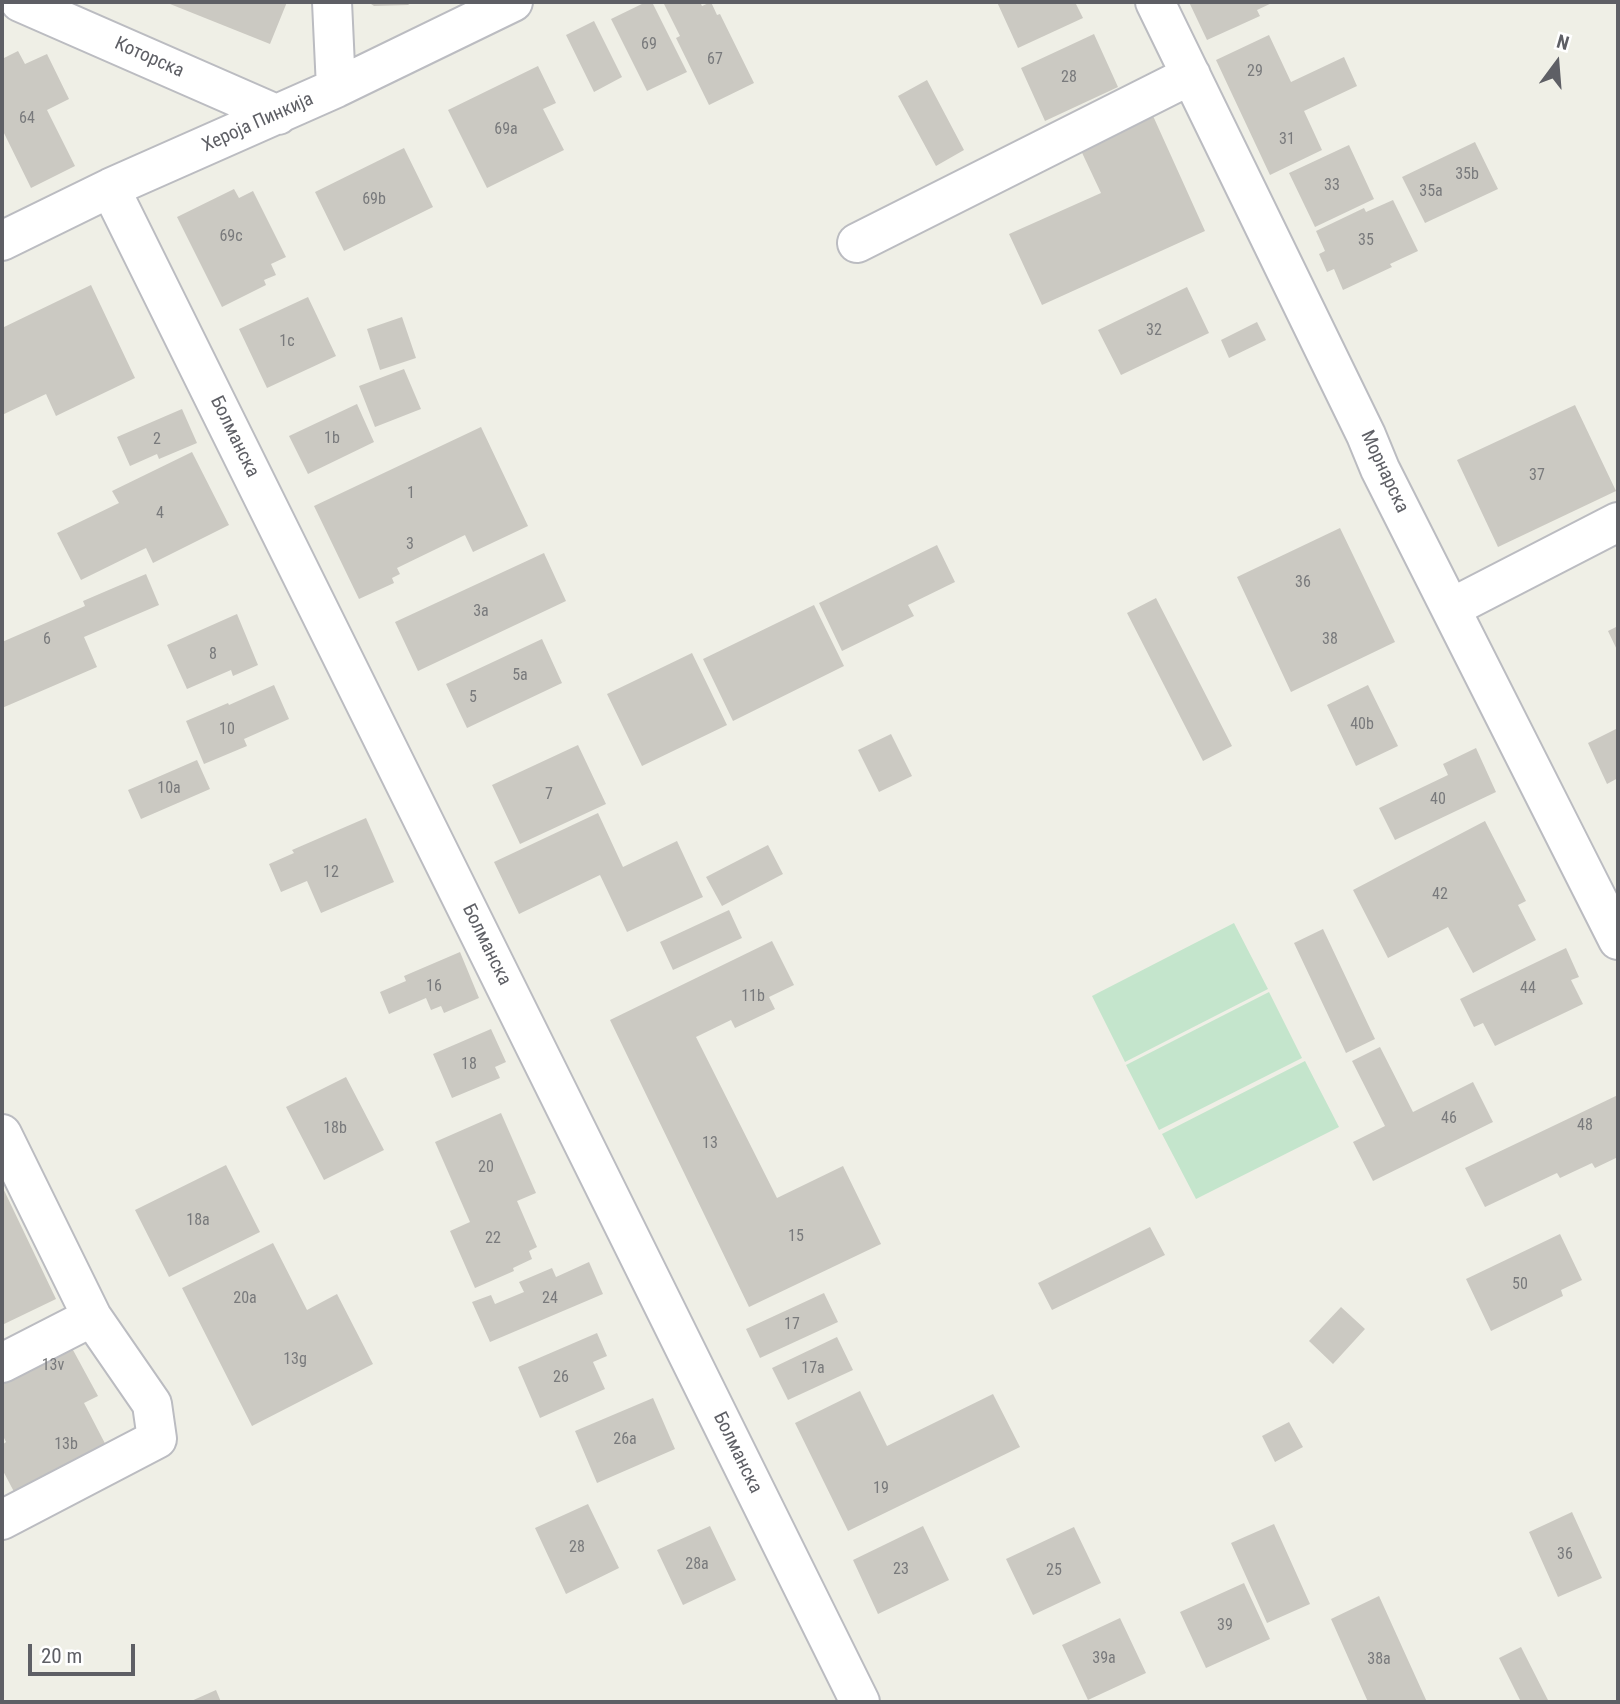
<!DOCTYPE html>
<html>
<head>
<meta charset="utf-8">
<style>
	body { margin:0 }
	#map { position:relative; width:1620px; height:1704px; overflow:hidden; background:#efefe6; font-family:"Roboto Condensed",sans-serif }
	canvas { display:block }
	.frame { position:absolute; inset:0; border:4px solid #5e5f65; pointer-events:none }
	.north { position:absolute; left:1522px; top:28px; width:70px; height:70px; -webkit-text-stroke:5px #fff; paint-order:stroke; rotate:16deg; font-size:19px; font-weight:700; line-height:28px; text-align:center; color:#5e5f65 }
	.north::after { content:''; display:block; margin:auto; width:24px; height:32px; background:#5e5f65; clip-path:polygon(50% 0,100% 100%,50% 72%,0 100%) }
	.scale { position:absolute; left:28px; top:1644px; width:107px; height:32px; box-sizing:border-box; border:4px solid #5e5f65; border-top:0; padding-left:9px; font-size:21px; line-height:24px; white-space:nowrap; color:#5e5f65; -webkit-text-stroke:5px #fff; paint-order:stroke }
</style>
</head>
<body>
<div id="map">
<canvas width="1620" height="1704"></canvas>
<div class="frame"></div>
<div class="north">N</div>
<div class="scale">20 m</div>
</div>
<script>
const ctx = document.querySelector('canvas').getContext('2d');
ctx.lineJoin = 'round';
function paint(path, color) {
  ctx.fillStyle = color;
  ctx.fill(path, 'evenodd');
}
function toPath(rows) {
  const path = new Path2D();
  for (const r of rows) {
    path.moveTo(r[0], r[1]);
    for (let i = 2; i < r.length; i += 2) path.lineTo(r[i], r[i + 1]);
  }
  return path;
}
function stroke(path, color, width, dash) {
  ctx.strokeStyle = color;
  ctx.lineWidth = width;
  ctx.lineCap = dash ? 'butt' : 'round';
  ctx.setLineDash(dash || []);
  ctx.stroke(path);
}
function write(font, color, halo, rows, align = 'center') {
  ctx.font = font + ' "Roboto Condensed",sans-serif';
  ctx.lineWidth = 6;
  ctx.setLineDash([]);
  ctx.textBaseline = 'middle';
  ctx.strokeStyle = halo;
  ctx.fillStyle = color;
  for (const [text, x, y, turn = 0] of rows) {
    ctx.save();
    ctx.translate(x, y);
    ctx.rotate((+turn || 0) * Math.PI / 180);
    ctx.textAlign = isNaN(turn) ? turn : align;
    if (halo) ctx.strokeText(text, 0, 0);
    ctx.fillText(text, 0, 0);
    ctx.restore();
  }
}
paint(toPath([
	[1234,923,1268,989,1125,1062,1092,996],
	[1269,992,1302,1058,1159,1130,1126,1065],
	[1305,1061,1339,1127,1196,1199,1162,1134]
]), '#c4e5cc');
paint(toPath([
	[165,2,287,2,270,44],
	[368,2,412,2,408,5,374,6],
	[646,2,652,2,687,72,647,91,611,19],
	[663,2,700,2,702,6,711,2,717,15,720,14,754,83,709,105,676,38,680,36],
	[997,2,1075,2,1083,18,1018,48],
	[1189,2,1274,2,1257,10,1260,16,1207,40],
	[594,21,622,77,594,92,566,35],
	[1094,34,1118,87,1045,121,1021,68],
	[1269,35,1291,82,1344,57,1357,86,1304,111,1322,150,1270,175,1216,60],
	[18,51,25,64,47,54,69,99,47,110,75,166,31,188,2,129,2,59],
	[538,66,556,103,543,109,564,150,487,188,448,110],
	[927,80,964,150,936,166,898,96],
	[1149,107,1205,231,1042,305,1009,234,1101,193,1076,140],
	[1475,142,1498,189,1425,223,1402,177],
	[1349,145,1374,199,1315,227,1289,173],
	[404,148,433,207,344,251,315,192],
	[234,189,239,198,253,191,286,257,271,264,276,275,264,280,266,285,222,307,177,217],
	[1393,200,1418,251,1390,264,1392,267,1343,290,1334,269,1327,272,1319,254,1325,251,1316,231,1364,208,1366,212],
	[91,285,135,378,56,416,46,394,2,415,2,328],
	[1187,287,1209,333,1121,375,1098,330],
	[308,297,336,356,267,388,239,329],
	[402,317,416,358,380,370,367,329],
	[1257,322,1266,340,1229,358,1221,340],
	[404,369,421,409,375,427,359,386],
	[357,404,374,442,308,474,289,436],
	[1575,405,1616,491,1498,547,1457,460],
	[182,409,197,443,159,459,157,454,130,466,117,437],
	[481,427,528,526,473,552,465,535,397,568,400,574,392,578,394,583,359,599,314,506],
	[192,452,229,525,153,563,146,548,81,580,57,533,119,503,112,491],
	[1340,528,1395,642,1291,692,1237,577],
	[937,545,955,582,908,605,914,616,842,651,819,603],
	[544,553,566,601,418,671,395,622],
	[146,574,159,605,84,637,97,667,2,708,2,642,85,606,83,601],
	[1156,598,1232,746,1203,761,1127,613],
	[814,605,844,666,733,721,703,659],
	[237,614,258,665,233,676,231,670,187,689,167,645],
	[1618,626,1618,652,1608,631],
	[542,639,562,683,467,728,446,684],
	[692,653,727,725,642,766,607,694],
	[274,685,289,719,244,739,247,746,204,764,186,721,228,703,229,705],
	[1368,685,1398,746,1356,766,1327,705],
	[1618,728,1618,778,1607,784,1588,743],
	[891,734,912,776,879,792,858,750],
	[578,745,606,804,520,844,492,785],
	[1476,748,1496,792,1395,840,1379,808,1448,775,1443,764],
	[197,760,210,789,141,819,128,790],
	[598,813,623,867,677,841,703,897,627,932,600,875,519,914,494,862],
	[366,818,394,882,321,913,307,881,281,892,269,864,294,853,292,850],
	[1485,821,1526,901,1518,905,1536,940,1473,973,1448,927,1388,958,1353,890],
	[768,845,783,874,722,906,706,877],
	[729,910,742,938,673,970,660,942],
	[1323,929,1375,1039,1346,1053,1294,943],
	[772,941,794,985,769,997,775,1009,735,1028,731,1020,696,1037,777,1198,843,1166,881,1244,749,1307,610,1020],
	[1566,948,1579,977,1571,980,1583,1004,1495,1046,1483,1023,1474,1027,1460,999],
	[460,952,479,998,444,1013,441,1006,431,1010,426,998,389,1014,380,992,406,981,404,976],
	[491,1029,506,1062,495,1067,500,1078,452,1098,433,1054],
	[1380,1047,1413,1112,1473,1082,1493,1122,1373,1181,1353,1142,1385,1126,1352,1061],
	[346,1077,384,1150,324,1180,286,1107],
	[1618,1095,1618,1157,1595,1168,1592,1163,1560,1178,1557,1173,1485,1207,1465,1168],
	[501,1113,536,1193,517,1201,537,1247,529,1251,532,1259,513,1268,514,1271,475,1288,450,1231,470,1222,435,1142],
	[226,1165,260,1232,169,1277,135,1210],
	[2,1186,56,1299,2,1325],
	[1150,1227,1165,1255,1052,1310,1038,1283],
	[1560,1234,1582,1280,1561,1290,1563,1296,1491,1331,1466,1279],
	[273,1243,307,1310,337,1294,373,1364,252,1426,182,1288],
	[589,1262,603,1294,490,1342,472,1302,491,1295,495,1304,524,1292,519,1282,552,1268,556,1277],
	[824,1293,838,1322,760,1358,746,1329],
	[1341,1307,1365,1329,1333,1364,1309,1341],
	[597,1333,607,1356,593,1362,605,1389,540,1418,518,1367],
	[837,1337,853,1370,788,1400,772,1368],
	[67,1339,98,1396,84,1403,111,1455,20,1503,2,1469,2,1445,6,1442,2,1434,2,1374],
	[860,1391,887,1446,993,1394,1020,1447,848,1531,795,1423],
	[653,1398,675,1449,597,1483,575,1431],
	[1289,1422,1303,1447,1275,1462,1262,1436],
	[588,1504,619,1568,566,1594,535,1528],
	[1572,1512,1602,1578,1558,1597,1529,1532],
	[1274,1524,1310,1604,1267,1623,1231,1543],
	[710,1526,736,1580,683,1605,657,1550],
	[923,1526,949,1580,878,1614,853,1560],
	[1074,1527,1101,1583,1033,1615,1006,1559],
	[1244,1583,1270,1639,1206,1668,1180,1612],
	[1379,1596,1427,1702,1368,1702,1331,1619],
	[1120,1618,1146,1673,1088,1700,1062,1645],
	[1521,1647,1549,1702,1521,1702,1499,1658],
	[216,1690,221,1702,189,1702]
]), '#cbc9c2');
const minor = toPath([
	[20,2,278,115],
	[332,2,336,88],
	[1155,2,1366,435,1380,469,1618,940],
	[110,188,860,1702],
	[2,241,110,188,336,88,513,2],
	[857,243,1191,75],
	[1451,608,1618,522],
	[2,1134,92,1317,152,1404,157,1439,2,1520],
	[2,1363,92,1317]
]);
stroke(minor, '#bbbcc1', 42);
stroke(minor, '#fff', 38);
write('16px', '#797a7c', null, [
	["69",649,45],
	["67",715,60],
	["29",1255,72],
	["28",1069,78],
	["64",27,119],
	["69a",506,130],
	["31",1287,140],
	["35b",1467,175],
	["33",1332,186],
	["35a",1431,192],
	["69b",374,200],
	["69c",231,237],
	["35",1366,241],
	["32",1154,331],
	["1c",287,342],
	["1b",332,439],
	["2",157,440],
	["37",1537,476],
	["1",411,494],
	["4",160,514],
	["3",410,545],
	["36",1303,583],
	["3a",481,612],
	["6",47,640],
	["38",1330,640],
	["8",213,655],
	["5a",520,676],
	["5",473,698],
	["40b",1362,725],
	["10",227,730],
	["10a",169,789],
	["7",549,795],
	["40",1438,800],
	["12",331,873],
	["42",1440,895],
	["16",434,987],
	["44",1528,989],
	["11b",753,997],
	["18",469,1065],
	["46",1449,1119],
	["48",1585,1126],
	["18b",335,1129],
	["13",710,1144],
	["20",486,1168],
	["18a",198,1221],
	["15",796,1237],
	["22",493,1239],
	["50",1520,1285],
	["20a",245,1299],
	["24",550,1299],
	["17",792,1325],
	["13g",295,1360],
	["13v",53,1366],
	["17a",813,1369],
	["26",561,1378],
	["26a",625,1440],
	["13b",66,1445],
	["19",881,1489],
	["28",577,1548],
	["36",1565,1555],
	["28a",697,1565],
	["23",901,1570],
	["25",1054,1571],
	["39",1225,1626],
	["39a",1104,1659],
	["38a",1379,1660]
]);
write('19px', '#5e5f65', '#fff', [
	["Которска",149,58,24],
	["Хероја Пинкија",258,123,-24],
	["Болманска",234,437,64],
	["Морнарска",1384,472,65],
	["Болманска",486,945,64],
	["Болманска",737,1453,64]
]);
</script>
</body>
</html>
